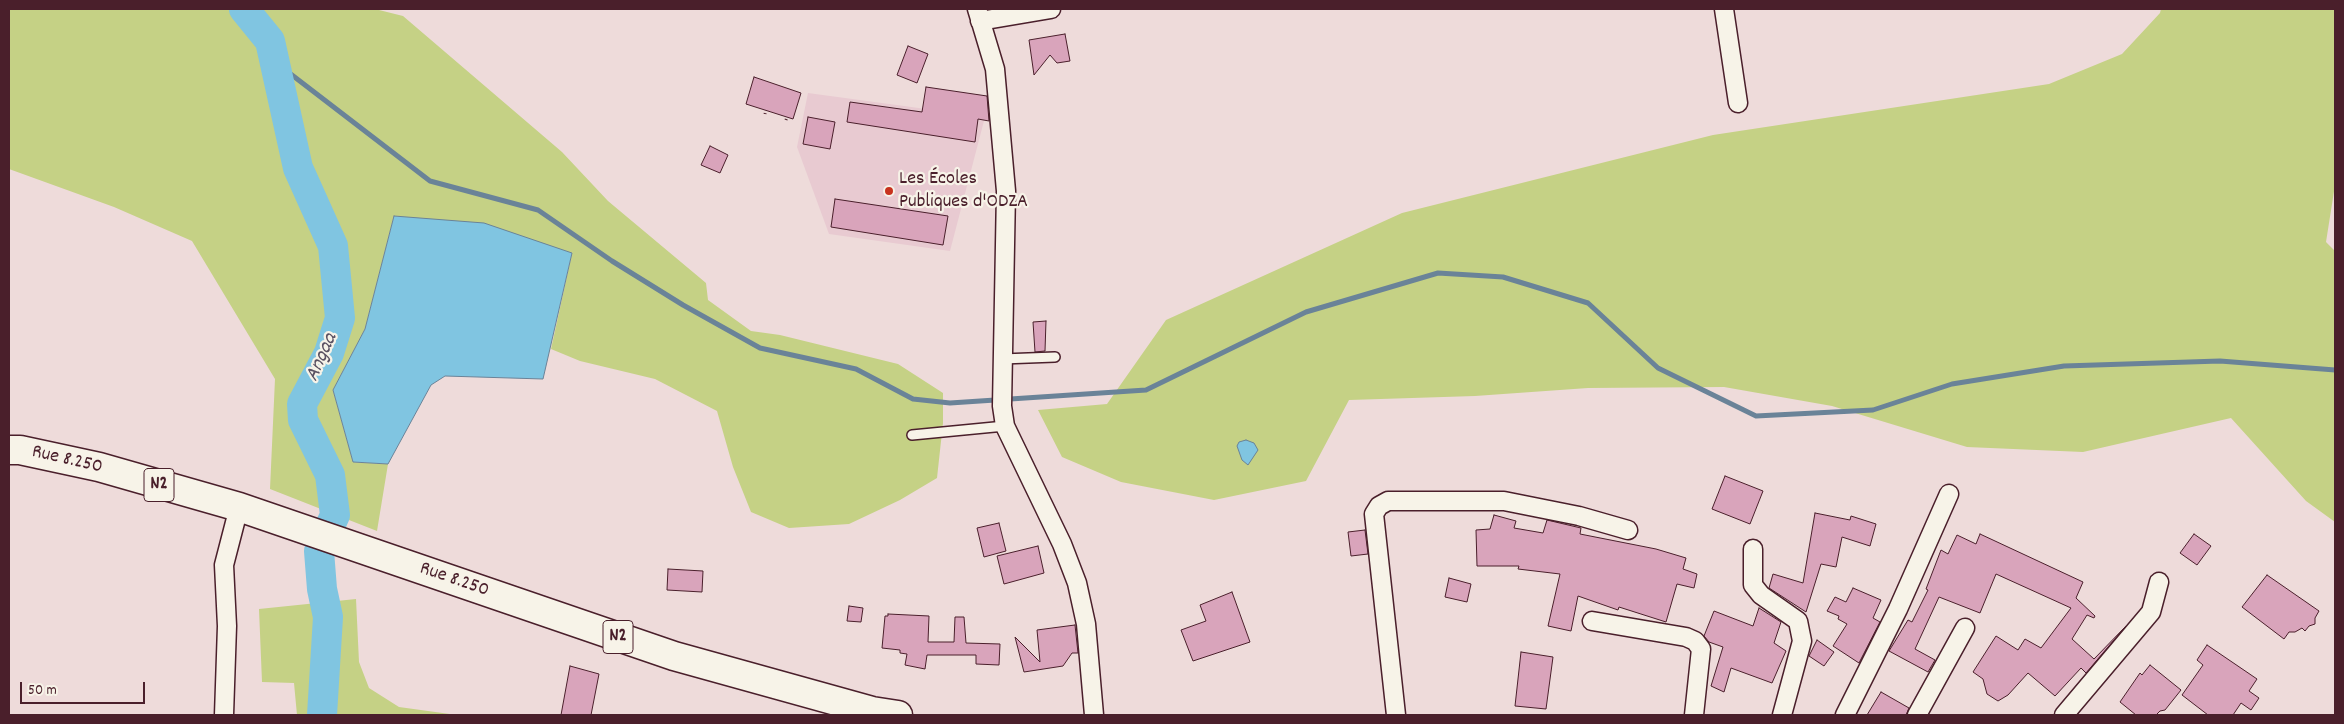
<!DOCTYPE html>
<html>
<head>
<meta charset="utf-8">
<style>
	body { margin:0 }
	#map { position:relative; width:2344px; height:724px; overflow:hidden; background:#eedbda; font-family:Dekko,sans-serif }
	canvas { display:block }
	.frame { position:absolute; inset:0; border:10px solid #4a1f2b; pointer-events:none }
	.scale { position:absolute; left:20px; top:682px; width:125px; height:22px; box-sizing:border-box; border:2px solid #4a1f2b; border-top:0; padding-left:6px; font-size:15px; line-height:18px; white-space:nowrap; color:#4a1f2b; -webkit-text-stroke:4px #f7f3e8; paint-order:stroke }
</style>
</head>
<body>
<div id="map">
<canvas width="2344" height="724"></canvas>
<div class="frame"></div>
<div class="scale">50 m</div>
</div>
<script>
const ctx = document.querySelector('canvas').getContext('2d');
ctx.lineJoin = 'round';
function paint(path, color) {
  ctx.fillStyle = color;
  ctx.fill(path, 'evenodd');
}
function toPath(rows) {
  const path = new Path2D();
  for (const r of rows) {
    path.moveTo(r[0], r[1]);
    for (let i = 2; i < r.length; i += 2) path.lineTo(r[i], r[i + 1]);
  }
  return path;
}
function stroke(path, color, width, dash) {
  ctx.strokeStyle = color;
  ctx.lineWidth = width;
  ctx.lineCap = dash ? 'butt' : 'round';
  ctx.setLineDash(dash || []);
  ctx.stroke(path);
}
function write(font, color, halo, rows, align = 'center') {
  ctx.font = font + ' Dekko,sans-serif';
  ctx.lineWidth = 4.5;
  ctx.setLineDash([]);
  ctx.textBaseline = 'middle';
  ctx.strokeStyle = halo;
  ctx.fillStyle = color;
  for (const [text, x, y, turn = 0] of rows) {
    ctx.save();
    ctx.translate(x, y);
    ctx.rotate((+turn || 0) * Math.PI / 180);
    ctx.textAlign = isNaN(turn) ? turn : align;
    if (halo) ctx.strokeText(text, 0, 0);
    ctx.fillText(text, 0, 0);
    ctx.restore();
  }
}
paint(toPath([
	[808,93,985,117,950,251,829,234,797,147]
]), '#e8cad1');
paint(toPath([
	[9,9,375,9,403,16,562,152,608,201,706,283,708,300,751,331,780,335,898,364,943,393,943,423,937,478,900,500,849,524,789,528,751,512,733,467,717,411,655,379,580,361,551,349,572,253,394,216,365,329,333,390,353,462,388,464,377,531,270,489,275,379,192,241,114,207,9,169],
	[2161,9,2335,9,2335,185,2326,242,2335,251,2335,522,2306,501,2231,418,2083,452,1967,447,1832,406,1724,387,1588,388,1475,396,1349,400,1306,481,1214,500,1121,482,1062,457,1038,410,1107,404,1166,320,1402,213,1713,135,2049,84,2122,54,2160,13],
	[356,599,359,662,369,688,399,707,457,715,297,715,294,683,262,682,259,609]
]), '#c5d185');
const water = toPath([
	[394,216,484,223,572,253,543,379,445,376,431,385,388,464,353,462,333,390,365,329,394,216],
	[1246,440,1254,443,1258,450,1248,465,1242,460,1237,446,1239,442,1246,440]
]);
paint(water, '#80c5e1');
stroke(water, '#6a8398', 1);
stroke(toPath([
	[275,62,430,181,538,210,612,261,683,305,760,348,856,369,913,399,950,403,1146,390,1306,312,1438,273,1503,277,1588,303,1658,368,1756,416,1873,410,1952,384,2064,366,2220,361,2335,370]
]), '#6a8398', 5);
stroke(toPath([
	[244,9,270,41,298,168,333,246,340,318,329,353,302,404,303,420,330,475,335,515,319,551,322,589,328,617,322,715]
]), '#80c5e1', 30);
const building = toPath([
	[1065,34,1070,61,1057,63,1050,55,1034,75,1029,40,1065,34],
	[908,46,928,54,917,83,897,75,908,46],
	[754,77,801,93,793,119,746,104,754,77],
	[926,87,987,96,989,121,978,119,975,142,847,122,850,102,922,112,926,87],
	[808,117,835,122,830,149,803,144,808,117],
	[710,146,728,155,720,173,701,165,710,146],
	[835,199,948,216,943,245,831,227,835,199],
	[1046,321,1045,351,1035,352,1033,322,1046,321],
	[1725,476,1763,491,1750,524,1712,509,1725,476],
	[1815,513,1850,520,1851,516,1876,524,1870,546,1842,537,1836,567,1821,564,1806,612,1769,588,1773,574,1803,583,1815,513],
	[1494,515,1516,521,1514,528,1543,533,1547,520,1581,528,1580,534,1656,549,1686,558,1683,569,1697,574,1694,588,1677,584,1666,622,1619,607,1618,610,1578,596,1571,631,1548,626,1560,574,1518,569,1519,566,1477,566,1476,530,1490,529,1494,515],
	[999,523,1006,551,984,557,977,528,999,523],
	[1365,530,1368,554,1351,556,1348,532,1365,530],
	[1980,534,2083,582,2076,598,2095,616,2094,618,2087,615,2072,639,2094,659,2126,626,2086,673,2081,668,2055,696,2028,673,2008,695,1998,701,1987,694,1983,679,1973,672,1996,636,2018,650,2025,639,2041,648,2071,608,1996,574,1980,613,1939,597,1915,649,1935,660,1928,672,1889,651,1908,620,1912,622,1928,590,1926,589,1941,550,1948,554,1957,535,1976,544,1980,534],
	[2194,534,2211,546,2197,565,2180,553,2194,534],
	[1038,546,1044,573,1004,584,997,556,1038,546],
	[668,569,703,571,702,592,667,590,668,569],
	[2267,575,2319,611,2315,618,2315,624,2309,626,2305,631,2302,628,2295,632,2289,632,2284,639,2242,607,2267,575],
	[1449,578,1471,584,1467,602,1445,597,1449,578],
	[1853,588,1881,600,1873,618,1880,622,1859,663,1833,646,1847,624,1838,619,1839,616,1827,611,1835,597,1846,602,1853,588],
	[1232,592,1250,642,1193,661,1181,630,1206,621,1200,605,1232,592],
	[849,606,863,608,861,622,847,621,849,606],
	[1759,608,1781,622,1774,643,1786,651,1772,683,1731,668,1724,692,1711,686,1723,647,1709,642,1704,636,1714,611,1753,626,1759,608],
	[888,614,929,616,928,642,954,642,955,617,964,617,966,643,1000,644,999,665,976,664,976,655,927,655,925,669,905,665,907,654,900,653,900,650,882,648,885,616,888,616,888,614],
	[1075,625,1078,653,1072,653,1063,666,1024,672,1015,637,1040,662,1037,630,1075,625],
	[1817,640,1834,652,1824,666,1809,656,1817,640],
	[2207,645,2257,679,2249,691,2259,698,2251,710,2241,703,2233,715,2208,715,2182,695,2203,665,2197,660,2207,645],
	[1521,652,1553,657,1546,709,1515,706,1521,652],
	[2150,665,2181,690,2165,710,2160,711,2156,715,2136,715,2120,702,2140,673,2142,675,2150,665],
	[570,666,599,674,591,715,561,715,570,666],
	[1881,692,1909,708,1906,715,1867,715,1881,692]
]);
paint(building, '#d9a4bb');
stroke(building, '#4a1f2b', 1);
const lane = toPath([
	[1002,359,1055,357],
	[912,435,1005,426]
]);
const street = toPath([
	[977,9,995,69,1006,191,1002,406,1005,426,1062,544,1077,583,1086,624,1094,715],
	[1724,9,1738,103],
	[980,21,1051,9],
	[1753,549,1753,585,1761,595,1798,621,1802,641,1782,715],
	[1592,621,1686,637,1695,641,1701,649,1694,715],
	[224,715,227,626,224,565,239,507],
	[1396,715,1374,514,1379,506,1388,501,1504,501,1579,516,1628,530],
	[1845,715,1898,609,1949,494],
	[1917,715,1965,628],
	[2064,715,2151,612,2159,582]
]);
const highway = toPath([
	[9,450,20,450,99,467,239,507,674,656,872,711,898,715]
]);
stroke(lane, '#4a1f2b', 12);
stroke(street, '#4a1f2b', 21);
stroke(highway, '#4a1f2b', 31);
stroke(toPath([
	[765,114,766,110],
	[786,120,787,117]
]), '#4a1f2b', 3, [1, 4]);
stroke(lane, '#f7f3e8', 9);
stroke(street, '#f7f3e8', 18);
stroke(highway, '#f7f3e8', 28);
for (const [x, y, r, color] of [
	[889,191,5,"#c8321e"]
]) {
  const dot = new Path2D();
  dot.arc(x, y, r, 0, 2 * Math.PI);
  ctx.fillStyle = color;
  ctx.fill(dot);
  stroke(dot, '#f7f3e8', 2);
}
for (const [x, y, w] of [
	[159,485,30],
	[618,637,30]
]) {
  const box = new Path2D();
  box.roundRect(x - w / 2, y - 16.5, w, 33, 4);
  ctx.fillStyle = '#f7f3e8';
  ctx.fill(box);
  stroke(box, '#4a1f2b', 1);
}
write('bold 19px', '#4a1f2b', null, [
	["N2",159,485],
	["N2",618,637]
]);
write('20px', '#4a1f2b', '#f7f3e8', [
	["Les Écoles",899,180],
	["Publiques d'ODZA",899,203]
], 'left');
write('20px', '#4a1f2b', '#f7f3e8', [
	["Rue 8.250",67,461,13],
	["Rue 8.250",454,581,19]
]);
write('italic 21px', '#5a5162', '#f7f3e8', [
	["Angaa",323,358,-66]
]);
</script>
</body>
</html>
